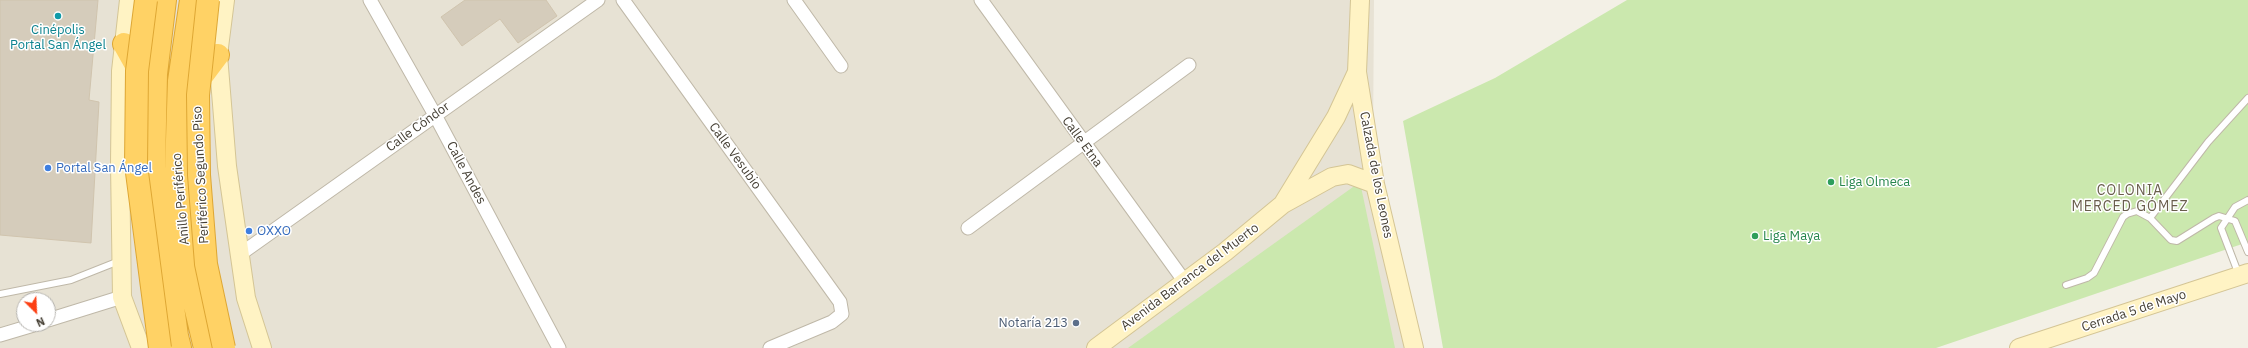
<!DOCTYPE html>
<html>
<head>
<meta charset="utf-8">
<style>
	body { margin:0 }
	#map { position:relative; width:2248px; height:348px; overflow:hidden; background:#f3f0e6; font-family:"IBM Plex Sans",sans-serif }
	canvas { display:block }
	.north { position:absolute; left:16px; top:292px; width:40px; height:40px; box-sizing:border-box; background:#fff; border:1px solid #b5b3ae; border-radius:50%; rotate:156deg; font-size:11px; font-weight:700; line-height:16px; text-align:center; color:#464035 }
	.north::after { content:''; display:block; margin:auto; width:14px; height:18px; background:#fc4014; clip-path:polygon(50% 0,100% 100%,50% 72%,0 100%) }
</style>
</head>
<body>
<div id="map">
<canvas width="2248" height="348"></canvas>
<div class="north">N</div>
</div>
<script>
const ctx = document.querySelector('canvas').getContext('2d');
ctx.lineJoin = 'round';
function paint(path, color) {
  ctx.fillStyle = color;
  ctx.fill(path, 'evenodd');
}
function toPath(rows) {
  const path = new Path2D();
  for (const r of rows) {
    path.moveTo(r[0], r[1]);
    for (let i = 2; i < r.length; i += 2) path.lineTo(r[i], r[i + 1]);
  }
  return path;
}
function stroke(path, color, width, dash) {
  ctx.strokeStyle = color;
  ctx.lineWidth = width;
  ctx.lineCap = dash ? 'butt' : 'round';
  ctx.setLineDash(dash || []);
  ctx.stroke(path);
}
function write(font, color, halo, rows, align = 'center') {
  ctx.font = font + ' "IBM Plex Sans",sans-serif';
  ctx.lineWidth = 3;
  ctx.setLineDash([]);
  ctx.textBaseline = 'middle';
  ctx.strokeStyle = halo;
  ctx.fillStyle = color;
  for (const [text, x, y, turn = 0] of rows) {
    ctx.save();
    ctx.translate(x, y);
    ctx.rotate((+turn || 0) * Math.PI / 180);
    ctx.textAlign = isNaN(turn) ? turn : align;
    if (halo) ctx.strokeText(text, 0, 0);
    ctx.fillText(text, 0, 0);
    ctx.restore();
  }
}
paint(toPath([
	[0,0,1374,0,1373,142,1413,348,0,348],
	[24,300,48,300,48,324,24,324]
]), '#e7e2d4');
paint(toPath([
	[1627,0,2248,0,2248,242,1936,348,1443,348,1403,121,1495,78],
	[1360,182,1395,348,1128,348]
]), '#cbe8ae');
const building = toPath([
	[0,0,98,0,89,100,99,102,91,243,0,235,0,0],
	[465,0,546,0,557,16,518,43,500,19,462,46,441,17,465,0]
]);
paint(building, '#d5ccbb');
stroke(building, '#d0c4ae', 1);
const lane = toPath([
	[2150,218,2171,240,2177,241,2214,218,2219,216,2235,221,2248,252],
	[2239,275,2221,228,2235,207,2248,200],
	[2066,285,2087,278,2094,273,2123,217,2127,214,2137,211,2150,218,2208,142,2248,98],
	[0,294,71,280,119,261]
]);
const street = toPath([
	[370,0,435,115,559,348],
	[623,0,840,302,842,314,832,322,770,348],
	[794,0,841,66],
	[981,0,1185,282],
	[968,228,1189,65],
	[239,255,598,0],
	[48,320,122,297],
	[0,335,37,324]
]);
const secondary = toPath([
	[129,0,121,71,120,164,122,297,141,348],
	[225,0,218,55,227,166,246,298,262,348],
	[1360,0,1357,72,1375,184,1414,348],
	[1284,202,1336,117,1357,72],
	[1096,348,1225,252,1283,204,1332,177,1348,174,1375,184],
	[2019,348,2248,273]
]);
const highway = toPath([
	[165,0,156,74,154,168,177,336,180,348],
	[191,0,179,81,176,170,191,289,205,348],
	[124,44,143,78],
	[194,87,218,55]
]);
stroke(lane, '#bfb8a8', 8);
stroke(street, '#bfb8a8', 15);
stroke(secondary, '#d4c595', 20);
stroke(highway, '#dea734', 24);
stroke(lane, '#fff', 6);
stroke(street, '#fff', 13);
stroke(secondary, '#fff3c4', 18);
stroke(highway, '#ffd265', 22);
const highwayBridge = toPath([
	[146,0,137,71,136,165,160,348],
	[208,0,198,95,199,175,206,264,224,348]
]);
stroke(highwayBridge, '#dea734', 24, []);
stroke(highwayBridge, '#ffd265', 22);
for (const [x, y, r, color] of [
	[58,16,4,"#0f9aa8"],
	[48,168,4,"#3f7fe0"],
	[1831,182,4,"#2e9e5b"],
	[249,231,4,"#3f7fe0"],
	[1755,236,4,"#2e9e5b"],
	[1076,323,4,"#5c6f8a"]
]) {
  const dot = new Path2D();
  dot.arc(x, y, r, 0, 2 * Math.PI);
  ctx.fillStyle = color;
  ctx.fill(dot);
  stroke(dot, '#fff', 1.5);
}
write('13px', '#0d838f', '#fff', [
	["Cinépolis",58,30],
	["Portal San Ángel",58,45]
]);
write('13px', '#464035', '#fff', [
	["Calle Cóndor",418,127,-36],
	["Calle Etna",1082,142,54],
	["Calle Vesubio",735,156,54],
	["Calle Andes",466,173,62],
	["Periférico Segundo Piso",201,175,-93],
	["Calzada de los Leones",1376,175,79],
	["Anillo Periférico",181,199,-95],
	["Avenida Barranca del Muerto",1190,277,-37],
	["Cerrada 5 de Mayo",2134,311,-18]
]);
write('13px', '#366cbe', '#fff', [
	["Portal San Ángel",56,168],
	["OXXO",257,231]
], 'left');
write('13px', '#27864d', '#fff', [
	["Liga Olmeca",1839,182],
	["Liga Maya",1763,236]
], 'left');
write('13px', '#4e5e75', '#fff', [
	["Notaría 213",1068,323]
], 'right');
ctx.letterSpacing = '1px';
write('14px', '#695e4c', '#fff', [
	["COLONIA",2130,191],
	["MERCED GÓMEZ",2130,207]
]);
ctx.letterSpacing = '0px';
</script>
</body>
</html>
